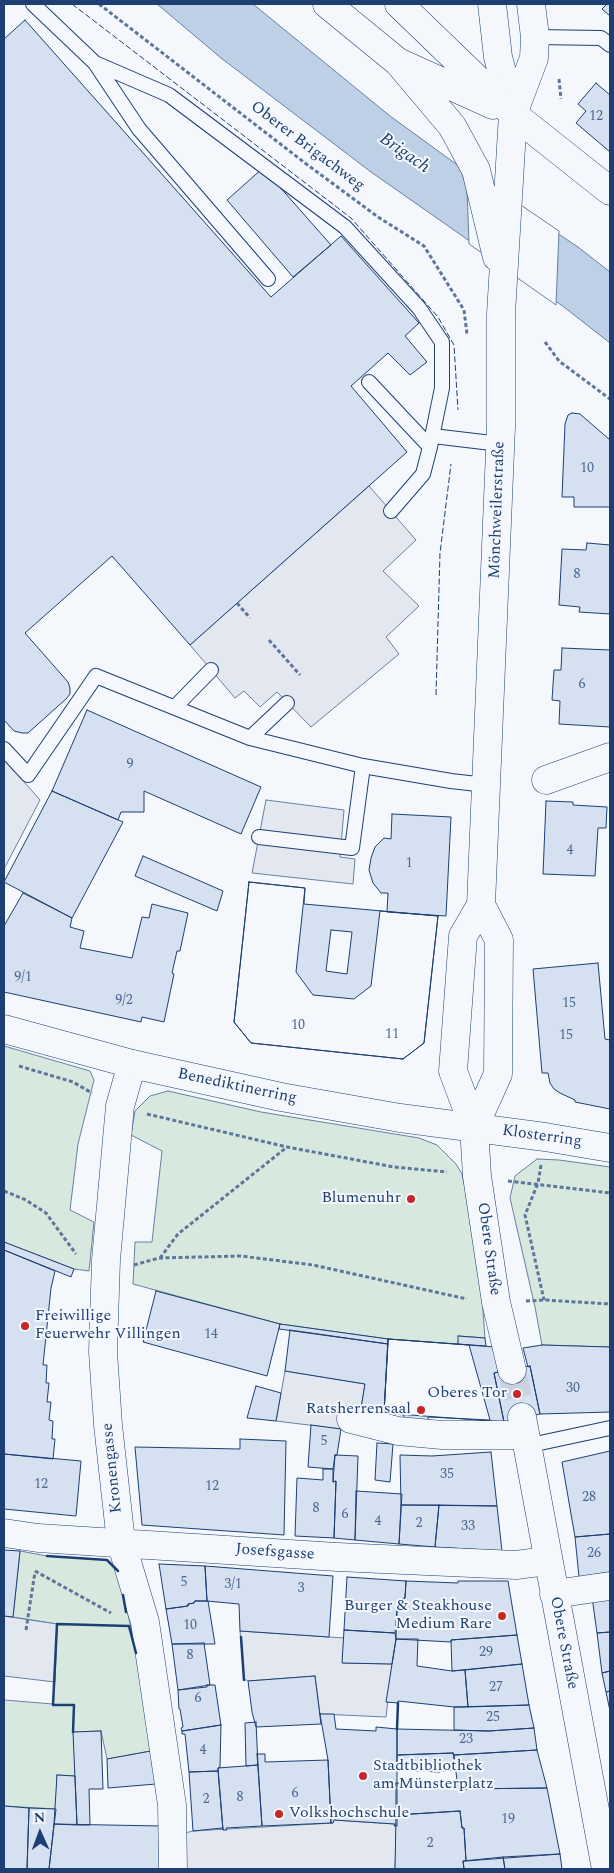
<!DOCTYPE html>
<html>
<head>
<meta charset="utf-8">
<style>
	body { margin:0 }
	#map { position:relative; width:614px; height:1873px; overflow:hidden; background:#f4f7fb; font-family:Spectral,serif }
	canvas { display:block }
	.frame { position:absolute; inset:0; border:5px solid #1d3f73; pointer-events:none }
	.north { position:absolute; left:15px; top:1808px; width:50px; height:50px; -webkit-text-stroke:4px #f4f7fb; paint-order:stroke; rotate:358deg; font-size:14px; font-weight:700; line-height:20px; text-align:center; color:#1d3f73 }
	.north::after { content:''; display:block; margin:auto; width:18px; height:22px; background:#1d3f73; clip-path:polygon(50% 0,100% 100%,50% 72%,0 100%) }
</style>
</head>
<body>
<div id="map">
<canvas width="614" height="1873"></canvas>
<div class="frame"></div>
<div class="north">N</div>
</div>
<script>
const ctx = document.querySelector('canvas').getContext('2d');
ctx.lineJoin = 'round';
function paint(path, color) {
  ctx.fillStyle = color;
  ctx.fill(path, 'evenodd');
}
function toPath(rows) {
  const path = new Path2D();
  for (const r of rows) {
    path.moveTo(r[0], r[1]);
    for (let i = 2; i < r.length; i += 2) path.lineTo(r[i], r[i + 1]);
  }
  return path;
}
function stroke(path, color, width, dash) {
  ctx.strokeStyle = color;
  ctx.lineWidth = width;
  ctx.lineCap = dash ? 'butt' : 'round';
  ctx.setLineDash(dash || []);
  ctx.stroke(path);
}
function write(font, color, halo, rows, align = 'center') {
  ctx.font = font + ' Spectral,serif';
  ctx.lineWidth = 4;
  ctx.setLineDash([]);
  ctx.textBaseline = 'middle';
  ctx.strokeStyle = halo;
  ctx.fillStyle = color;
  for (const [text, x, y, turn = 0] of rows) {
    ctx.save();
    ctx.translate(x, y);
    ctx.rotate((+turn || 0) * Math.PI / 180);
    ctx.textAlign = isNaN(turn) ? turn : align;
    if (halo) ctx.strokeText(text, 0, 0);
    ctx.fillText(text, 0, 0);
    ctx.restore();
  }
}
const green = toPath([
	[4,1046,90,1071,94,1080,78,1144,70,1210,94,1222,89,1271,74,1269,4,1242,4,1046],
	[168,1091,261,1112,419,1138,437,1145,456,1164,462,1174,472,1219,480,1270,485,1338,459,1336,458,1344,388,1339,280,1324,133,1284,135,1242,152,1242,162,1151,131,1135,135,1111,150,1096,168,1091],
	[537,1159,559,1160,610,1167,610,1347,542,1345,535,1307,510,1198,515,1176,537,1159],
	[20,1551,47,1556,107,1560,119,1572,137,1656,151,1751,107,1759,101,1731,74,1732,75,1776,57,1775,56,1809,4,1806,4,1700,53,1704,57,1624,13,1617,20,1551]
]);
paint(green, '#d7e8df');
stroke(green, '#687fa3', 1);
const parking = toPath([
	[369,486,416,540,383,571,419,606,386,637,399,654,311,727,277,692,260,707,244,691,235,698,190,645,369,486],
	[4,759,40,800,4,869,4,759],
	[266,800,344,810,340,857,355,859,353,884,252,873,266,800],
	[285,1371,365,1384,361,1408,341,1429,276,1421,285,1371],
	[4,1616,57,1624,55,1682,4,1676,4,1616],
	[240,1631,344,1638,343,1663,392,1664,386,1717,320,1714,315,1676,248,1681,247,1680,244,1680,240,1631],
	[334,1820,395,1824,397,1826,395,1869,160,1869,173,1836,193,1831,333,1823,334,1820]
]);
paint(parking, '#e3e8f0');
stroke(parking, '#687fa3', 1);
const water = toPath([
	[157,4,253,4,390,116,478,180,578,247,610,272,610,343,564,307,371,172,221,58,157,4]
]);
paint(water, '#bed0e5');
stroke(water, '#687fa3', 1);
const pier = toPath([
	[459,163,559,231,556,305,469,244,467,189,459,163]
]);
paint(pier, '#f4f7fb');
stroke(pier, '#687fa3', 1);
const building = toPath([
	[607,4,610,4,610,16,602,9,607,4],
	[25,20,271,297,341,236,419,323,405,336,427,362,410,375,388,353,351,386,407,452,190,645,112,556,25,633,68,682,70,688,70,694,66,699,28,733,22,733,14,731,4,720,4,39,25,20],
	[596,83,610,95,610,152,576,123,586,111,578,104,596,83],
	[263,168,331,245,293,277,227,200,263,168],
	[572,413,580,414,610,440,610,507,574,507,574,497,562,497,565,424,568,415,572,413],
	[587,543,610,545,610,614,579,612,580,607,559,605,562,549,586,550,587,543],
	[562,648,610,650,610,727,559,724,560,701,552,700,554,670,561,670,562,648],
	[87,710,261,787,241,834,144,791,144,812,121,812,118,820,52,791,87,710],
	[52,791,123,822,72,918,4,882,52,791],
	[546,801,573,802,573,805,607,807,606,828,598,828,595,876,543,874,546,801],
	[392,814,451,817,446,916,387,912,388,893,381,893,373,883,369,870,371,858,375,847,384,838,391,839,392,814],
	[143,856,223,891,217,911,135,876,143,856],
	[249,882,305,888,304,904,438,916,424,1043,403,1059,251,1043,234,1022,249,882],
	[331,930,352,932,347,974,326,971,331,930],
	[249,882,305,888,296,972,313,995,354,999,371,986,380,911,438,916,424,1043,403,1059,251,1043,234,1022,249,882],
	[23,893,72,918,70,927,84,931,80,948,132,958,142,917,149,918,152,904,188,913,180,951,177,951,172,973,174,974,164,1022,142,1017,141,1022,4,992,4,926,23,893],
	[598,963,605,1039,610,1040,610,1109,575,1102,575,1100,560,1093,554,1089,550,1083,548,1073,542,1073,533,969,598,963],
	[4,1242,74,1269,71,1277,4,1250,4,1242],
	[4,1250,55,1271,51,1288,43,1365,47,1365,46,1383,49,1383,47,1402,51,1402,49,1420,53,1421,52,1439,55,1439,53,1459,4,1454,4,1250],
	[156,1291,280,1324,267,1376,143,1342,156,1291],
	[280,1324,388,1339,388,1344,279,1329,280,1324],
	[290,1330,388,1344,384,1413,361,1408,365,1384,285,1371,290,1330],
	[458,1336,485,1338,486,1346,458,1344,458,1336],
	[388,1339,495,1347,498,1372,494,1373,504,1422,384,1413,388,1339],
	[388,1339,469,1345,490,1420,428,1417,428,1423,404,1420,404,1415,384,1413,388,1339],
	[542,1345,610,1347,610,1412,540,1414,530,1366,528,1367,523,1348,542,1345],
	[530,1366,540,1414,504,1422,494,1373,530,1366],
	[256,1386,281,1393,276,1421,247,1418,256,1386],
	[311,1425,341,1429,337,1455,335,1455,333,1469,308,1467,311,1425],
	[240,1439,286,1441,284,1535,142,1525,135,1447,240,1449,240,1439],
	[377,1443,393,1444,390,1482,375,1480,377,1443],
	[610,1451,610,1534,575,1537,562,1462,610,1451],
	[491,1452,497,1506,401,1505,400,1455,432,1456,491,1452],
	[4,1454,81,1461,76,1516,4,1509,4,1454],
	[335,1455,358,1456,355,1540,334,1538,336,1481,333,1482,335,1455],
	[323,1469,333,1469,333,1482,336,1481,334,1538,295,1536,297,1478,323,1480,323,1469],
	[356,1491,402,1494,399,1544,355,1540,356,1491],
	[401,1505,439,1505,435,1547,399,1544,401,1505],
	[439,1505,497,1506,502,1551,435,1547,439,1505],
	[610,1534,610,1572,579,1577,575,1537,610,1534],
	[4,1550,20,1551,13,1617,4,1616,4,1550],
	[159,1564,205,1566,207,1601,195,1601,194,1603,188,1604,188,1606,166,1609,159,1564],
	[205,1566,333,1576,329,1637,240,1631,239,1604,207,1601,205,1566],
	[347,1577,406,1581,405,1598,401,1599,405,1607,397,1610,395,1633,344,1630,347,1577],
	[406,1581,458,1583,458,1581,508,1581,517,1635,451,1640,451,1642,396,1639,397,1610,405,1607,401,1599,405,1598,406,1581],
	[610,1594,610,1632,597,1633,592,1597,610,1594],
	[195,1601,208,1601,215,1644,172,1644,166,1609,188,1606,188,1604,194,1603,195,1601],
	[344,1630,395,1633,396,1639,392,1664,342,1663,344,1630],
	[610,1632,610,1671,602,1673,597,1633,610,1632],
	[517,1635,522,1664,452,1671,451,1640,517,1635],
	[396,1639,418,1639,417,1666,452,1671,465,1670,468,1707,454,1707,398,1701,398,1703,386,1702,396,1639],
	[204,1643,210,1685,178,1690,172,1644,204,1643],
	[522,1664,529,1705,468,1707,465,1670,522,1664],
	[610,1671,610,1691,606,1692,602,1673,610,1671],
	[315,1676,321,1724,256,1727,252,1712,248,1681,315,1676],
	[207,1685,215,1685,221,1725,182,1731,181,1728,183,1727,180,1709,179,1709,178,1690,207,1687,207,1685],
	[610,1691,610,1711,606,1692,610,1691],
	[529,1705,534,1728,489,1731,454,1730,454,1707,529,1705],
	[320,1714,334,1714,336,1729,376,1731,376,1727,397,1729,397,1826,394,1826,395,1824,334,1820,333,1823,331,1823,328,1760,320,1714],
	[256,1722,258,1765,246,1766,245,1723,256,1722],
	[221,1725,220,1767,218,1768,218,1771,189,1772,185,1734,182,1734,182,1731,221,1725],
	[534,1728,537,1750,454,1755,453,1753,397,1755,397,1729,489,1731,534,1728],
	[101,1731,103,1789,89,1789,90,1825,77,1825,73,1732,101,1731],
	[537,1750,547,1788,458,1789,454,1755,537,1750],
	[151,1751,156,1784,108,1788,107,1759,151,1751],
	[453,1753,456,1770,440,1771,440,1772,397,1770,397,1755,453,1753],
	[257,1754,265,1754,265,1762,328,1760,331,1823,262,1826,257,1754],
	[258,1765,262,1826,226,1828,227,1830,223,1830,218,1768,258,1765],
	[218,1771,223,1830,222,1828,193,1831,189,1772,218,1771],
	[57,1775,75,1776,77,1825,54,1824,57,1775],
	[396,1783,458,1789,547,1788,560,1854,466,1861,464,1828,462,1828,460,1811,396,1815,396,1783],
	[4,1806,29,1808,27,1869,4,1869,4,1806],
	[29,1808,56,1809,49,1869,27,1869,29,1808],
	[460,1811,462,1828,464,1828,466,1861,463,1861,464,1869,395,1869,396,1815,460,1811],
	[54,1824,161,1826,160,1869,49,1869,54,1824],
	[560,1854,562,1869,505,1869,503,1857,560,1854],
	[503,1857,505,1869,464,1869,463,1861,503,1857]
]);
paint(building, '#d5e0f0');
stroke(building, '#1d3f73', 1);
stroke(toPath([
	[512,1370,522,1417]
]), '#c9d2e0', 28, [28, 14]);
const lane = toPath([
	[33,4,95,63,139,129,268,279],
	[535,37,601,38,610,45],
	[95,63,169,95,345,227,419,308,442,342,442,388,430,447,369,382],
	[433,436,500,444],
	[391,511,423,474,430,447],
	[175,707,211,670],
	[250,738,287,703],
	[4,749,28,775,96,676,250,738,363,766,451,781,486,785],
	[259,837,352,848,363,766],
	[526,1446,610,1428]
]);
const street = toPath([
	[492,4,498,57,513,114],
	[513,114,534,58,535,37,531,4],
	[546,780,610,757],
	[132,1064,120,1106,106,1260,103,1352,108,1425,121,1542,145,1622,172,1805,173,1869],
	[474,1127,477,1176,496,1302,512,1370],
	[522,1417,606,1869],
	[351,1419,398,1431,442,1435,524,1435],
	[4,1533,38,1538,337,1557,516,1565,547,1561],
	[554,1594,610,1586]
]);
const secondary = toPath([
	[327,4,398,62,493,105],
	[399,4,513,114,610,191],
	[398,62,452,126,476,170,497,257],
	[4,1029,132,1064,281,1097,400,1118,545,1137,610,1148],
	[474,1127,453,1071,463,936,481,905,501,427,501,314,513,114],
	[474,1127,498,1074,499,940,481,905]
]);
stroke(lane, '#1d3f73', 16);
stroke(street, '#1d3f73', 29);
stroke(secondary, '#1d3f73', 29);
stroke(toPath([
	[99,4,305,163,378,217,424,246,464,310,467,334],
	[559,79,561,99],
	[545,342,559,361,610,399],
	[237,603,250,618],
	[269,640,300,675],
	[19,1066,73,1082,92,1093],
	[147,1114,287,1147,394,1167,447,1172],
	[541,1165,538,1183,525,1215,544,1300],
	[508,1181,610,1193],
	[4,1191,26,1200,46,1213,76,1254],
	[160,1258,178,1234,287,1147],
	[134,1265,159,1258,241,1256,313,1265,467,1299],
	[526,1301,544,1300,610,1304],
	[35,1571,111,1613],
	[26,1630,35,1572]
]), '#5e769c', 3, [4, 2.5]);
stroke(lane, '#f4f7fb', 14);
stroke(street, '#f4f7fb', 28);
stroke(secondary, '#f4f7fb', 28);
stroke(toPath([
	[72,4,351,218,438,317,454,345,458,410],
	[436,695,440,553,451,464]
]), '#1d3f73', 1, [6, 2.5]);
stroke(toPath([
	[47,1556,107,1560,118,1571],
	[123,1595,126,1612],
	[241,1637,244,1680],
	[397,1729,398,1703],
	[73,1732,74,1705,53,1705,57,1624,129,1626,136,1653]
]), '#1d3f73', 2.5);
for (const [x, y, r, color] of [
	[411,1199,5,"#c62828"],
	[25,1326,5,"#c62828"],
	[517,1394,5,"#c62828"],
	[421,1410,5,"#c62828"],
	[502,1616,5,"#c62828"],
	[363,1776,5,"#c62828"],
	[279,1814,5,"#c62828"]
]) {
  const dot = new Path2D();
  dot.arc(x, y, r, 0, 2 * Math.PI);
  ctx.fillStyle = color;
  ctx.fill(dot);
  stroke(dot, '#f4f7fb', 2);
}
write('14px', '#4b6792', null, [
	["12",596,117],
	["10",587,469],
	["8",577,575],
	["6",582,685],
	["9",130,765],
	["4",570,851],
	["1",409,864],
	["9/1",23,978],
	["9/2",124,1001],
	["15",569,1004],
	["10",298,1026],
	["11",392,1035],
	["15",566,1036],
	["14",211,1335],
	["30",573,1389],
	["5",324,1442],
	["35",447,1475],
	["12",41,1485],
	["12",212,1487],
	["28",589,1498],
	["8",316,1509],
	["6",345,1515],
	["4",378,1522],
	["2",419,1524],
	["33",468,1527],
	["26",594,1554],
	["5",184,1583],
	["3/1",233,1585],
	["3",301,1589],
	["10",190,1626],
	["29",486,1653],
	["8",190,1656],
	["27",496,1688],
	["6",198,1699],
	["25",493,1718],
	["23",466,1740],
	["4",203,1751],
	["6",295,1794],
	["8",240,1798],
	["2",206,1800],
	["19",508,1820],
	["2",430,1844]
]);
write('16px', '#1d3f73', '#f4f7fb', [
	["Oberer Brigachweg",307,147,37],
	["Mönchweilerstraße",498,510,-88],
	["Benediktinerring",237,1087,12],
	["Klosterring",542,1137,8],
	["Obere Straße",488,1249,82],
	["Kronengasse",113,1468,-96],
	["Josefsgasse",275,1553,4],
	["Obere Straße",563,1643,79]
]);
write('16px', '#1d3f73', '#f4f7fb', [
	["Blumenuhr",401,1199],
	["Freiwillige",35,1317,"left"],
	["Feuerwehr Villingen",35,1335,"left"],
	["Oberes Tor",507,1394],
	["Ratsherrensaal",411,1410],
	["Burger & Steakhouse",492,1607],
	["Medium Rare",492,1625],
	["Stadtbibliothek",373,1767,"left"],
	["am Münsterplatz",373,1785,"left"],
	["Volkshochschule",289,1814,"left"]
], 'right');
write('italic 18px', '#1d3f73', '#f4f7fb', [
	["Brigach",404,154,35]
]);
</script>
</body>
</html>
